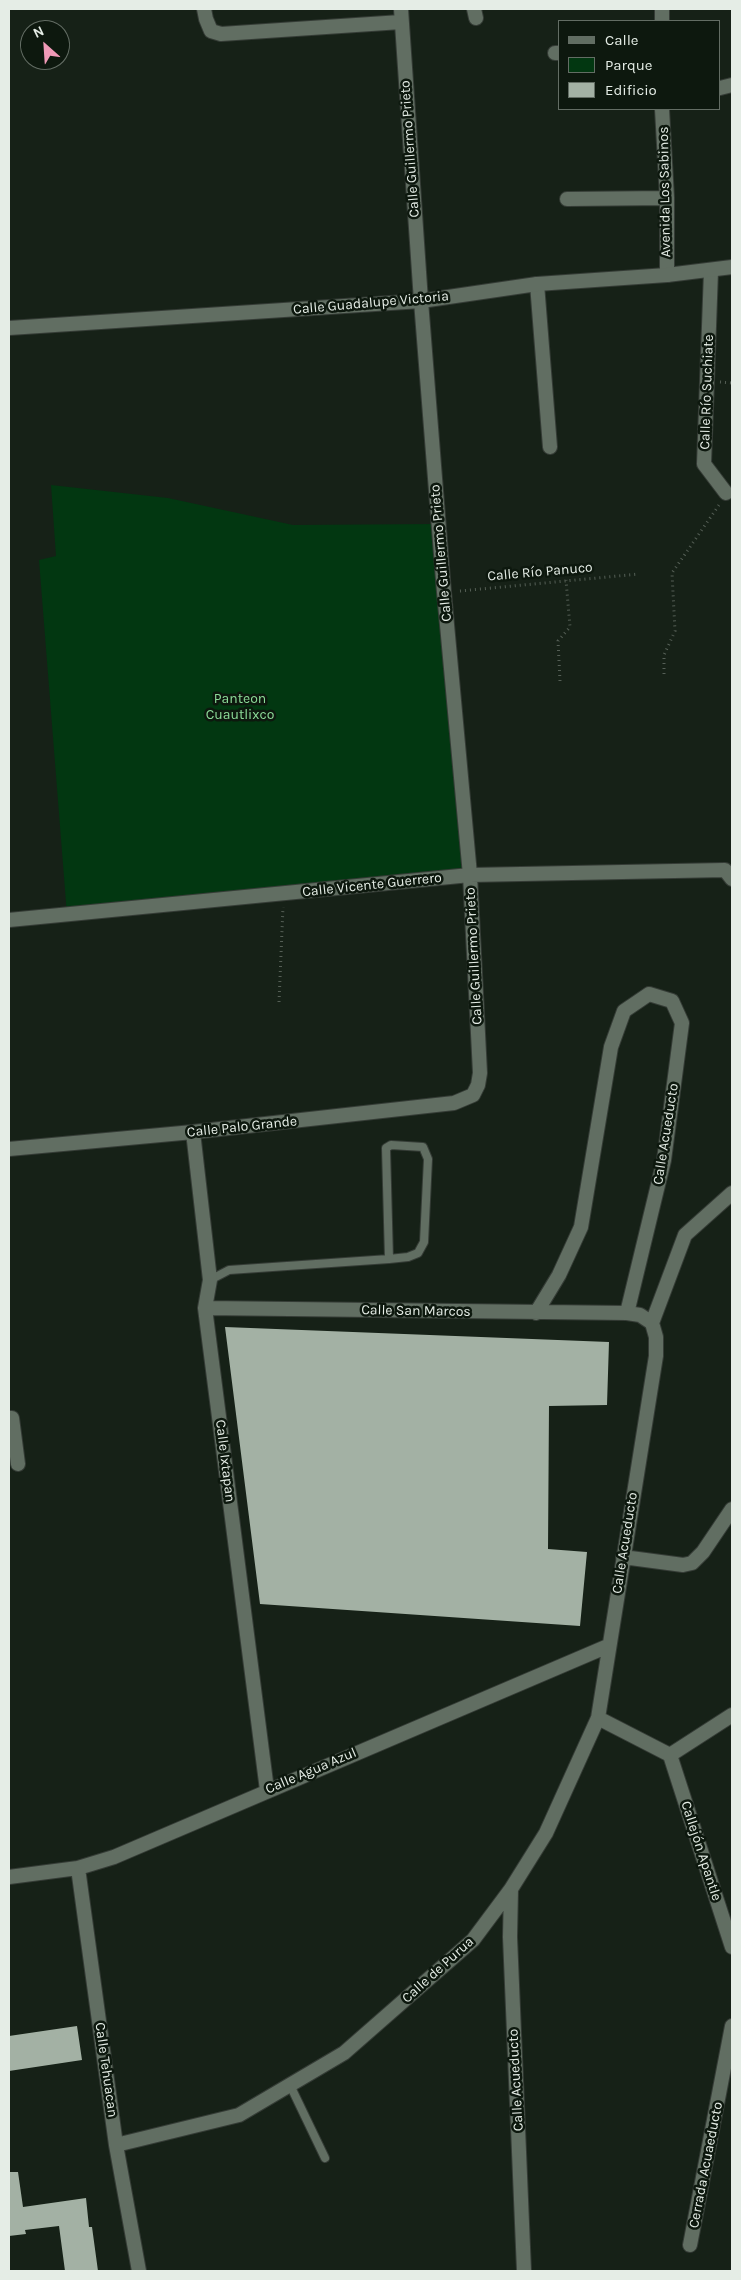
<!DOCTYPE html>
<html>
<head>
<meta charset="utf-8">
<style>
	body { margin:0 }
	#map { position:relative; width:741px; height:2280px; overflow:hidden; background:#162117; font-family:Karla,sans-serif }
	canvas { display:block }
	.frame { position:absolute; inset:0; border:10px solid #e5ede6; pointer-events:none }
	.legend { position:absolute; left:558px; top:20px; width:162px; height:90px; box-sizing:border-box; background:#0d180e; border:1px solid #636d64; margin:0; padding:6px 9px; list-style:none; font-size:15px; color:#e5ede6 }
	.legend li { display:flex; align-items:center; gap:10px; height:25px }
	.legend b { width:25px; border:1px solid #636d64 }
	.north { position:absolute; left:20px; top:20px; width:50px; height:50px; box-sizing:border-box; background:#0d180e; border:1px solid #636d64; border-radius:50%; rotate:334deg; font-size:14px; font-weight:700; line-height:20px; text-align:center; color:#e5ede6 }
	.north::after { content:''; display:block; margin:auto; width:18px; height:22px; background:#f09ab7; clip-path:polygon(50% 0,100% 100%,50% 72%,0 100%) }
</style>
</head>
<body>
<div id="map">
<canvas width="741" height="2280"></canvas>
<div class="frame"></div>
<ul class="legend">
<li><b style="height:6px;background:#616e62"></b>Calle</li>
<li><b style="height:14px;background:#023711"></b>Parque</li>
<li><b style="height:14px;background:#a3b1a4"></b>Edificio</li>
</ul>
<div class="north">N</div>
</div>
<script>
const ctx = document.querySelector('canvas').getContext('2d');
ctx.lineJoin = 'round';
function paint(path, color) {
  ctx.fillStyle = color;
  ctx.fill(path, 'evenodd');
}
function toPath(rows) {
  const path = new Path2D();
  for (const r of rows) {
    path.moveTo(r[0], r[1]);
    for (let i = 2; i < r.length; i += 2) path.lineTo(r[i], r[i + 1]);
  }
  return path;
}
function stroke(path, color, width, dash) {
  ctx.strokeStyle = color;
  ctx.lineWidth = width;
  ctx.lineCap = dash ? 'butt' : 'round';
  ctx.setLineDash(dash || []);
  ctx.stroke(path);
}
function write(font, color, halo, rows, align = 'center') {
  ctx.font = font + ' Karla,sans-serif';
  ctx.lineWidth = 5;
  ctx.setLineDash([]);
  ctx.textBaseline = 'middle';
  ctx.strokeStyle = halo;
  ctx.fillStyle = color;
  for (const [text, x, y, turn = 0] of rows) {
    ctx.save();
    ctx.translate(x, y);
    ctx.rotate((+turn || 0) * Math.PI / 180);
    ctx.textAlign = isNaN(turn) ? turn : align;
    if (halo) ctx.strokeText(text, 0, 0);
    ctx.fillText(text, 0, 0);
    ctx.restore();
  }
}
paint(toPath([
	[51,485,168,498,293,525,439,524,470,875,67,915,39,560,56,556]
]), '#023711');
paint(toPath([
	[225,1327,609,1342,607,1405,549,1406,548,1549,587,1552,580,1626,260,1604],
	[77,2026,82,2060,9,2071,9,2036],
	[9,2172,18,2172,23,2207,86,2198,89,2227,92,2227,98,2271,65,2271,59,2226,25,2230,26,2234,9,2236]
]), '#a3b1a4');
const service = toPath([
	[210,1280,229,1270,389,1259,408,1257,418,1253,424,1242,428,1159,423,1147,391,1145,386,1148,389,1259],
	[290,2085,325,2158]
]);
const minor = toPath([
	[204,9,206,19,211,31,221,34,401,22],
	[474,9,476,18],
	[662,21,662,9],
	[555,53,560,53],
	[720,88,732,85],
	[662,109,667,198,667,275],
	[567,199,667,198],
	[711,271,704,464,726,493],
	[537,284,550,447],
	[9,920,470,875,725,870,732,879],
	[193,1132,210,1280,205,1308,267,1790],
	[9,1149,193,1132,454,1103,473,1095,478,1085,480,1073,470,875,444,592,421,301,401,9],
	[536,1313,559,1275,581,1227,611,1047,624,1011,649,994,672,1001,682,1023,664,1160,627,1313],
	[652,1323,685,1235,732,1193],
	[9,1418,12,1418,18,1464],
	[623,1557,683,1565,692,1563,703,1552,732,1509],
	[598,1718,670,1755],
	[670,1755,732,1947],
	[670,1755,732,1715],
	[78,1868,116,2145,139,2271],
	[9,1877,78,1868,114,1857,608,1646],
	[511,1889,510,1937,524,2271],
	[116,2145,239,2115,344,2053,473,1940,511,1889,546,1833,598,1718,656,1356,656,1337,652,1323,640,1315,627,1313,205,1308],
	[690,2245,732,2026]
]);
const tertiary = toPath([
	[9,328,421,301,537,284,667,275,732,267]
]);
stroke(service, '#353c36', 10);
stroke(minor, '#353c36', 16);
stroke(tertiary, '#353c36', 16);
stroke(toPath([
	[720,382,732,383],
	[460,591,639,574],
	[664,674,664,655,675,631,672,573,719,505],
	[560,681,558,641,570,627,566,580],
	[279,1002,283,907]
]), '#555f56', 3, [1, 4]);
stroke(service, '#616e62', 8);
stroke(minor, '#616e62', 14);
stroke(tertiary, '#616e62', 14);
write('14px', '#e5ede6', '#0d180e', [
	["Calle Guillermo Prieto",410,149,-94],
	["Avenida Los Sabinos",665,192,-91],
	["Calle Guadalupe Victoria",371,303,-5],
	["Calle Río Suchiate",707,392,-88],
	["Calle Guillermo Prieto",441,553,-95],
	["Calle Río Panuco",540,572,-5],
	["Calle Vicente Guerrero",372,885,-6],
	["Calle Guillermo Prieto",474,956,-93],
	["Calle Palo Grande",242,1127,-6],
	["Calle Acueducto",666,1134,-81],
	["Calle San Marcos",416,1311,1],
	["Calle Ixtapan",225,1461,83],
	["Calle Acueducto",625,1543,-81],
	["Calle Agua Azul",311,1771,-23],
	["Callejón Apantle",701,1851,72],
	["Calle de Purua",438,1970,-42],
	["Calle Tehuacan",106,2070,82],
	["Calle Acueducto",516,2080,-93],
	["Cerrada Acuaeducto",706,2165,-79]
]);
write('14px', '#8ddc99', '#0d180e', [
	["Panteon",240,699],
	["Cuautlixco",240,715]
]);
</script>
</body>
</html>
